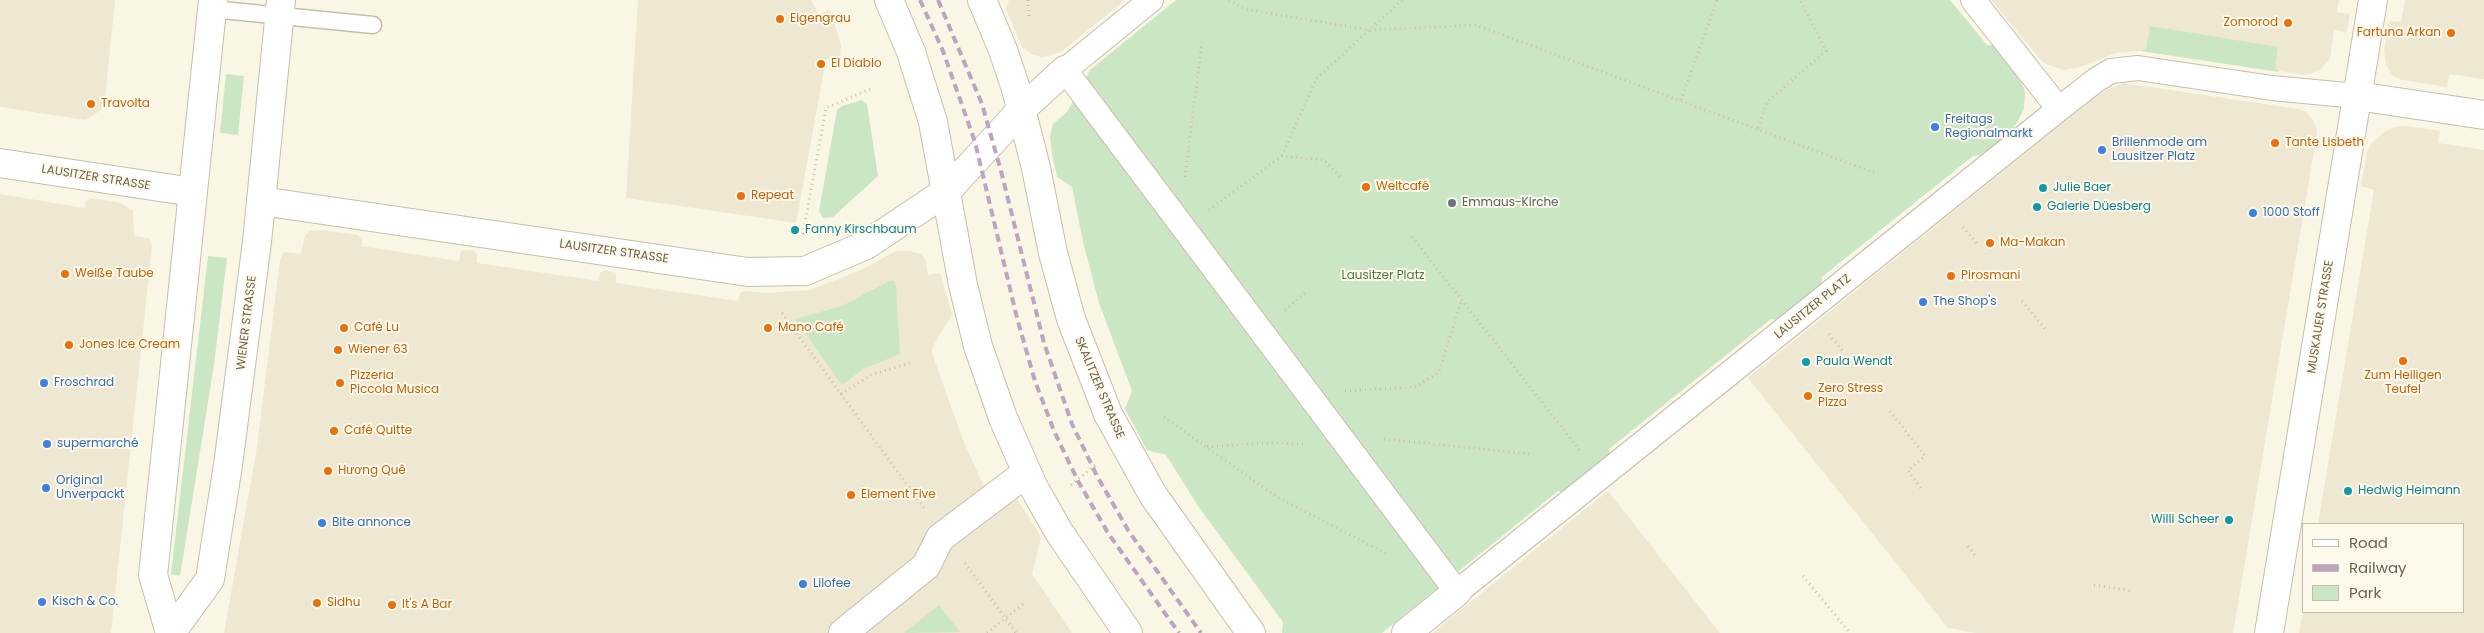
<!DOCTYPE html>
<html>
<head>
<meta charset="utf-8">
<style>
	body { margin:0 }
	#map { position:relative; width:2484px; height:633px; overflow:hidden; background:#faf6e5; font-family:Poppins,sans-serif }
	canvas { display:block }
	.legend { position:absolute; left:2302px; top:523px; width:162px; height:90px; box-sizing:border-box; background:#fdfaeb; border:1px solid #c5bdac; margin:0; padding:6px 9px; list-style:none; font-size:15px; color:#70614d }
	.legend li { display:flex; align-items:center; gap:10px; height:25px }
	.legend b { width:25px; border:1px solid #c5bdac }
</style>
</head>
<body>
<div id="map">
<canvas width="2484" height="633"></canvas>
<ul class="legend">
<li><b style="height:6px;background:#fff"></b>Road</li>
<li><b style="height:6px;background:#bba5c2"></b>Railway</li>
<li><b style="height:14px;background:#cbe6c5"></b>Park</li>
</ul>
</div>
<script>
const ctx = document.querySelector('canvas').getContext('2d');
ctx.lineJoin = 'round';
function paint(path, color) {
  ctx.fillStyle = color;
  ctx.fill(path, 'evenodd');
}
function toPath(rows) {
  const path = new Path2D();
  for (const r of rows) {
    path.moveTo(r[0], r[1]);
    for (let i = 2; i < r.length; i += 2) path.lineTo(r[i], r[i + 1]);
  }
  return path;
}
function stroke(path, color, width, dash) {
  ctx.strokeStyle = color;
  ctx.lineWidth = width;
  ctx.lineCap = dash ? 'butt' : 'round';
  ctx.setLineDash(dash || []);
  ctx.stroke(path);
}
function write(font, color, halo, rows, align = 'center') {
  ctx.font = font + ' Poppins,sans-serif';
  ctx.lineWidth = 4;
  ctx.setLineDash([]);
  ctx.textBaseline = 'middle';
  ctx.strokeStyle = halo;
  ctx.fillStyle = color;
  for (const [text, x, y, turn = 0] of rows) {
    ctx.save();
    ctx.translate(x, y);
    ctx.rotate((+turn || 0) * Math.PI / 180);
    ctx.textAlign = isNaN(turn) ? turn : align;
    if (halo) ctx.strokeText(text, 0, 0);
    ctx.fillText(text, 0, 0);
    ctx.restore();
  }
}
paint(toPath([
	[0,0,115,0,104,108,86,120,0,107],
	[638,0,811,0,819,15,830,9,841,45,840,58,826,59,796,223,626,198],
	[1009,0,1125,0,1061,52,1043,57,1033,55,1022,47,1006,9],
	[1991,0,2339,0,2337,12,2350,14,2347,32,2334,30,2330,59,2321,69,2307,75,2139,51,2116,53,2080,67,2064,70,2048,65,2042,61],
	[2405,0,2484,0,2484,79,2449,74,2447,87,2402,80,2392,75,2386,65,2384,50,2389,21,2401,22],
	[2123,83,2298,109,2305,111,2312,118,2316,128,2317,133,2233,633,1976,633,1948,628,1748,378,2100,93],
	[2407,126,2440,131,2438,143,2484,150,2484,633,2299,633,2303,612,2463,612,2463,524,2318,524,2374,190,2361,186,2367,152,2372,143,2384,132,2394,127],
	[0,194,85,208,86,201,92,198,121,203,133,211,134,236,149,238,152,246,111,633,0,633],
	[322,230,358,235,362,240,361,246,459,261,461,251,465,250,474,251,477,255,477,263,599,281,600,273,605,270,616,273,616,283,738,301,740,293,744,291,766,293,810,290,861,270,896,251,910,251,921,254,925,259,928,275,940,273,952,314,931,350,964,443,995,509,1017,499,1037,530,1041,538,1032,574,1072,633,224,633,257,447,280,260,284,252,301,254,305,235,310,231],
	[1608,491,1720,633,1433,633,1447,621]
]), '#eee7d2');
paint(toPath([
	[1176,0,1950,0,1987,45,1994,45,2017,74,2025,91,2024,109,2013,130,1982,155,1973,156,1822,277,1821,286,1777,320,1771,319,1609,449,1610,455,1564,493,1558,491,1382,633,1282,633,1283,622,1198,506,1166,455,1147,450,1125,409,1132,391,1099,303,1083,242,1072,187,1057,177,1052,154,1050,136,1053,124,1067,112,1090,70],
	[2150,26,2278,47,2275,67,2279,72,2141,51,2146,49],
	[226,74,244,76,238,135,220,133],
	[861,100,867,104,878,176,833,217,823,218,819,211,837,110,842,106],
	[208,256,227,258,214,365,180,576,171,574],
	[889,281,894,281,896,286,900,354,863,369,842,385,795,319,842,306],
	[939,605,960,632,904,633]
]), '#cbe6c5');
const service = toPath([
	[212,9,373,25]
]);
const pedestrian = toPath([
	[1151,0,1065,70,1457,592,2059,109,2096,80,2111,71,2138,68,2272,88,2357,96],
	[1973,0,2059,109]
]);
const minor = toPath([
	[2357,96,2484,115],
	[1022,109,1065,70],
	[0,163,193,192],
	[261,201,748,272,805,271,866,245,947,191],
	[843,633,926,566,940,538,1026,473],
	[1406,633,1457,592],
	[2269,633,2373,0]
]);
const tertiary = toPath([
	[170,633,153,575,213,0],
	[171,633,210,579,228,465,257,242,281,0]
]);
const secondary = toPath([
	[889,0,911,52,933,122,963,285,978,346,1003,418,1033,486,1059,532,1128,633],
	[982,0,1003,50,1016,89,1036,168,1053,253,1071,319,1108,414,1153,495,1251,633],
	[947,191,1022,109]
]);
stroke(service, '#c7beaa', 19);
stroke(pedestrian, '#c7beaa', 26);
stroke(minor, '#c7beaa', 30);
stroke(tertiary, '#c7beaa', 30);
stroke(secondary, '#cabfa8', 30);
stroke(toPath([
	[1028,0,1029,19],
	[1229,0,1244,9,1370,30,1476,25,1878,174],
	[1681,100,1717,0],
	[1758,128,1767,102,1826,51,1800,0],
	[1282,156,1316,79,1402,0],
	[1185,177,1202,42],
	[1209,210,1282,156,1324,160,1340,177],
	[1963,227,1978,245],
	[803,234,826,108,870,89],
	[1412,237,1582,453],
	[2022,301,2047,331],
	[1285,310,1307,291],
	[782,313,924,508],
	[1829,334,1844,353],
	[1345,391,1416,387,1439,372,1461,302],
	[841,394,871,375,913,362],
	[1890,411,1925,456,1908,470,1923,491],
	[1164,417,1277,497,1387,554],
	[1384,439,1530,454],
	[1207,447,1260,443,1305,444],
	[1071,485,1097,464],
	[1968,546,1977,558],
	[965,563,1016,633],
	[1803,576,1850,633],
	[2094,585,2133,591],
	[987,633,1023,604]
]), '#d1bfa3', 3, [1, 4]);
stroke(service, '#fff', 16);
stroke(pedestrian, '#fff', 24);
stroke(minor, '#fff', 28);
stroke(tertiary, '#fff', 28);
stroke(secondary, '#fff', 28);
stroke(toPath([
	[920,0,943,51,975,142,1017,318,1035,381,1054,431,1078,481,1108,533,1179,633],
	[938,0,982,104,1001,171,1044,343,1072,424,1097,476,1128,530,1201,633]
]), '#bba5c2', 4, [8, 5]);
for (const [x, y, r, color] of [
	[780,19,5,"#e8710a"],
	[2288,23,5,"#e8710a"],
	[2451,33,5,"#e8710a"],
	[821,64,5,"#e8710a"],
	[91,104,5,"#e8710a"],
	[1935,127,5,"#3f7fe0"],
	[2275,143,5,"#e8710a"],
	[2102,150,5,"#3f7fe0"],
	[1366,187,5,"#e8710a"],
	[2043,188,5,"#0f9aa8"],
	[741,196,5,"#e8710a"],
	[1452,203,5,"#6b7280"],
	[2037,207,5,"#0f9aa8"],
	[2253,213,5,"#3f7fe0"],
	[795,230,5,"#0f9aa8"],
	[1990,243,5,"#e8710a"],
	[65,274,5,"#e8710a"],
	[1951,276,5,"#e8710a"],
	[1923,302,5,"#3f7fe0"],
	[344,328,5,"#e8710a"],
	[768,328,5,"#e8710a"],
	[69,345,5,"#e8710a"],
	[338,350,5,"#e8710a"],
	[2403,361,5,"#e8710a"],
	[1806,362,5,"#0f9aa8"],
	[44,383,5,"#3f7fe0"],
	[340,383,5,"#e8710a"],
	[1808,396,5,"#e8710a"],
	[334,431,5,"#e8710a"],
	[47,444,5,"#3f7fe0"],
	[328,471,5,"#e8710a"],
	[46,488,5,"#3f7fe0"],
	[2348,491,5,"#0f9aa8"],
	[851,495,5,"#e8710a"],
	[2229,520,5,"#0f9aa8"],
	[322,523,5,"#3f7fe0"],
	[803,584,5,"#3f7fe0"],
	[42,602,5,"#3f7fe0"],
	[317,603,5,"#e8710a"],
	[392,605,5,"#e8710a"]
]) {
  const dot = new Path2D();
  dot.arc(x, y, r, 0, 2 * Math.PI);
  ctx.fillStyle = color;
  ctx.fill(dot);
  stroke(dot, '#fdfaeb', 2);
}
write('12px', '#c56008', '#fdfaeb', [
	["Eigengrau",790,19],
	["Zomorod",2278,23,"right"],
	["Fartuna Arkan",2441,33,"right"],
	["El Diablo",831,64],
	["Travolta",101,104],
	["Tante Lisbeth",2285,143],
	["Weltcafé",1376,187],
	["Repeat",751,196],
	["Ma-Makan",2000,243],
	["Weiße Taube",75,274],
	["Pirosmani",1961,276],
	["Café Lu",354,328],
	["Mano Café",778,328],
	["Jones Ice Cream",79,345],
	["Wiener 63",348,350],
	["Pizzeria",350,376],
	["Piccola Musica",350,390],
	["Zum Heiligen",2403,376,"center"],
	["Teufel",2403,390,"center"],
	["Zero Stress",1818,389],
	["Pizza",1818,403],
	["Café Quitte",344,431],
	["Hương Quê",338,471],
	["Element Five",861,495],
	["Sidhu",327,603],
	["It's A Bar",402,605]
], 'left');
write('12px', '#366cbe', '#fdfaeb', [
	["Freitags",1945,120],
	["Regionalmarkt",1945,134],
	["Brillenmode am",2112,143],
	["Lausitzer Platz",2112,157],
	["1000 Stoff",2263,213],
	["The Shop's",1933,302],
	["Froschrad",54,383],
	["supermarché",57,444],
	["Original",56,481],
	["Unverpackt",56,495],
	["Bite annonce",332,523],
	["Lilofee",813,584],
	["Kisch & Co.",52,602]
], 'left');
write('12px', '#70614d', '#fdfaeb', [
	["LAUSITZER STRASSE",96,178,9],
	["LAUSITZER STRASSE",614,252,8],
	["LAUSITZER PLATZ",1813,307,-39],
	["MUSKAUER STRASSE",2321,317,-81],
	["WIENER STRASSE",247,323,-83],
	["SKALITZER STRASSE",1099,388,67]
]);
write('12px', '#0d838f', '#fdfaeb', [
	["Julie Baer",2053,188],
	["Galerie Düesberg",2047,207],
	["Fanny Kirschbaum",805,230],
	["Paula Wendt",1816,362],
	["Hedwig Heimann",2358,491],
	["Willi Scheer",2219,520,"right"]
], 'left');
write('12px', '#5b616d', '#fdfaeb', [
	["Emmaus-Kirche",1462,203]
], 'left');
write('12px', '#4d7a49', '#fdfaeb', [
	["Lausitzer Platz",1383,276]
]);
</script>
</body>
</html>
